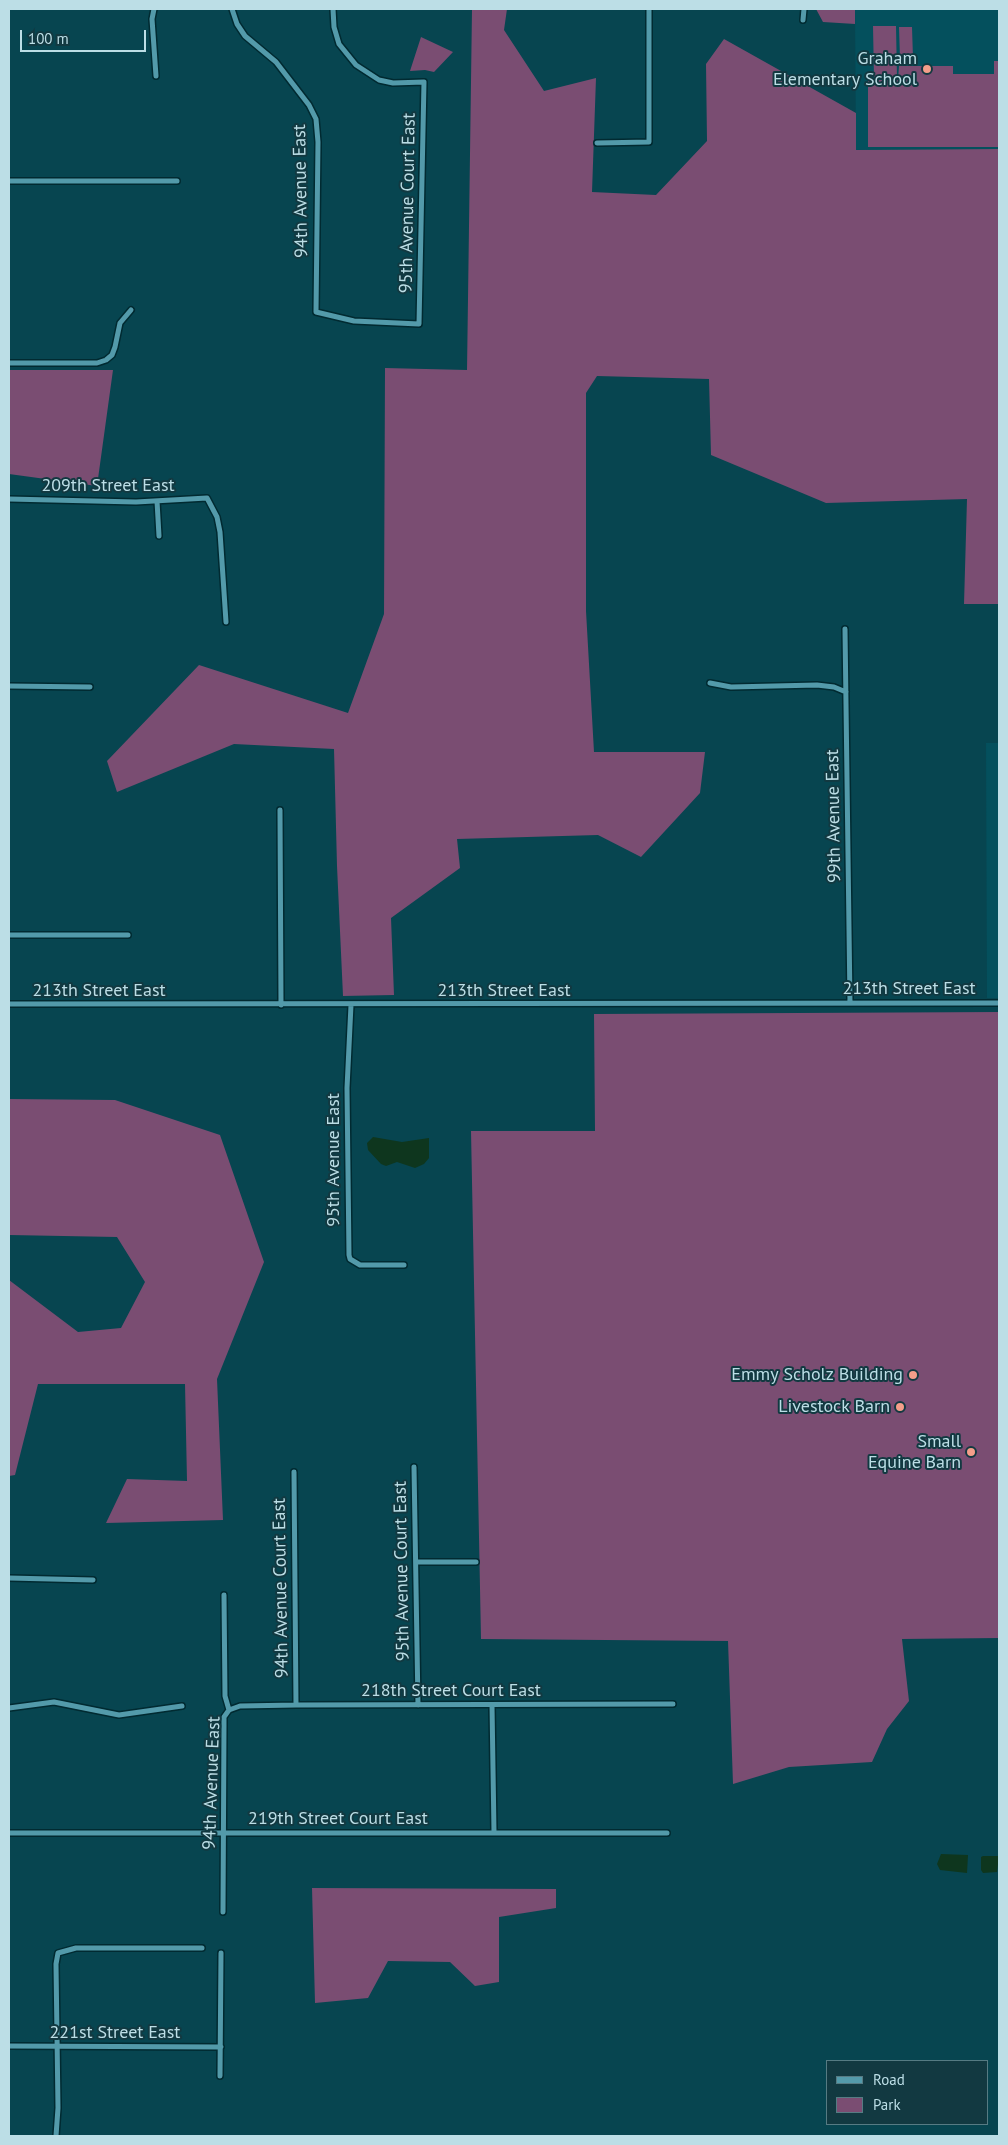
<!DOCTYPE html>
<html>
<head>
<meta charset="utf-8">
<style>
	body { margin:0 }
	#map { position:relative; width:1008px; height:2145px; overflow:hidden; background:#074550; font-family:"PT Sans",sans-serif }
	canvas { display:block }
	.frame { position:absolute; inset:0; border:10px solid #bcdee6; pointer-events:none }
	.legend { position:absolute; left:826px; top:2060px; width:162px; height:65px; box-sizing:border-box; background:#123941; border:1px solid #567b83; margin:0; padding:6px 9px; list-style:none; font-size:15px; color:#bcdee6 }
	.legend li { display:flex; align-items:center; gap:10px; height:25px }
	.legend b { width:25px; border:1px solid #567b83 }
	.scale { position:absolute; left:20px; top:30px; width:126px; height:22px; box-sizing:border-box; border:2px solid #bcdee6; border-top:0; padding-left:6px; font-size:15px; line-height:18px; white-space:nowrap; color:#bcdee6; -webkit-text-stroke:4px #123941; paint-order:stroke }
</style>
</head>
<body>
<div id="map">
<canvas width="1008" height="2145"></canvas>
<div class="frame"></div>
<ul class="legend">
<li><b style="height:6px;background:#539aaa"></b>Road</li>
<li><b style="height:14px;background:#7a4d72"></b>Park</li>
</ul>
<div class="scale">100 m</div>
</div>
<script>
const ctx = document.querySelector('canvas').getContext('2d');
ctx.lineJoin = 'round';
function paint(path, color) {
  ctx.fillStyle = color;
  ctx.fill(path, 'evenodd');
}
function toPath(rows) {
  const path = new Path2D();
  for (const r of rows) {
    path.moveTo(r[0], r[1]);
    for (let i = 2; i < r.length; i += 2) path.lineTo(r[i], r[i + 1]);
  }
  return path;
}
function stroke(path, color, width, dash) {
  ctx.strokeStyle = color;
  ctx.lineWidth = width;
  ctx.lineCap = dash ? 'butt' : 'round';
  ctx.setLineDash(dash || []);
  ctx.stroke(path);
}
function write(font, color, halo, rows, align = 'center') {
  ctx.font = font + ' "PT Sans",sans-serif';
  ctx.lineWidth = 4;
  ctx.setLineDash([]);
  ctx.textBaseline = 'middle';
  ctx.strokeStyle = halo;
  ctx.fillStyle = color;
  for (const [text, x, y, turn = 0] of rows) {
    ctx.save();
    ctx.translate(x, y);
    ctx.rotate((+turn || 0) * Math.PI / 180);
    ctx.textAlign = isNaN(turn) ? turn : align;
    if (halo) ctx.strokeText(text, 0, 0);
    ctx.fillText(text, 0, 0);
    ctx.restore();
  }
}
paint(toPath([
	[855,9,999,9,999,149,856,150],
	[986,743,999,743,999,998,987,998]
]), '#04505d');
paint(toPath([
	[472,9,507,9,504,30,544,91,596,78,592,192,656,195,707,141,706,64,724,39,856,113,856,150,999,149,999,604,964,604,967,499,826,503,711,455,709,379,597,376,586,393,586,611,594,752,705,752,700,793,641,857,598,835,457,839,460,868,391,918,394,995,343,996,337,866,334,749,234,744,117,792,107,761,199,665,348,713,384,614,385,368,467,370],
	[816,9,855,9,855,24,823,22],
	[873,26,896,26,897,78,874,78],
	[899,27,912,27,913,58,900,59],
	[421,37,453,52,434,72,425,70,410,71],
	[994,61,999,61,999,147,868,147,868,80,898,80,899,66,953,66,953,74,994,74],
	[9,370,113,370,97,486,9,474],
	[999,1012,999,1638,902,1639,909,1701,887,1729,872,1762,789,1767,733,1784,728,1641,481,1639,471,1131,595,1131,594,1014],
	[9,1099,115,1100,220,1135,264,1262,217,1379,223,1520,106,1523,127,1479,187,1481,185,1384,38,1384,15,1475,9,1476,9,1280,78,1332,121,1328,145,1282,117,1237,9,1235],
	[312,1888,556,1889,556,1908,499,1917,499,1982,475,1986,450,1962,388,1961,368,1998,315,2003]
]), '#7a4d72');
paint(toPath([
	[373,1137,402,1142,429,1138,429,1158,424,1164,415,1168,397,1162,386,1166,381,1164,368,1150,367,1143],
	[941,1854,968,1855,967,1873,940,1870,937,1864],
	[983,1856,999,1856,997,1872,983,1873,981,1870,981,1857]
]), '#0e361e');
const minor = toPath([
	[154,9,152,19,156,76],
	[232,9,237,24,245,36,276,62,309,105,316,119,318,142,316,312,354,321,419,324,424,82,393,83,379,80,356,65,339,44,334,27,333,9],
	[803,20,804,9],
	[597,143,649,142,649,9],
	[9,181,177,181],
	[9,363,97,363,106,360,112,355,115,347,120,323,131,310],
	[9,499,136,502,207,498,217,517,220,532,226,622],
	[157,501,159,536],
	[845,629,850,1003],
	[710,683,731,687,817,685,834,687,846,692],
	[9,686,90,687],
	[280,810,281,1005],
	[9,935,128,935],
	[9,1004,999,1003],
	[351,1005,347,1088,349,1255,350,1259,360,1265,404,1265],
	[414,1467,418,1705],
	[294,1472,296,1705],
	[417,1562,476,1562],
	[9,1578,93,1580],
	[492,1705,494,1832],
	[9,1708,54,1702,119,1715,182,1706],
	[229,1710,240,1706,296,1705,673,1704],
	[9,1833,667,1833],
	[223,1912,224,1725,224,1717,229,1710,225,1696,224,1595],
	[9,2046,221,2047],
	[220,2076,221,1953],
	[56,2136,58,2108,56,1964,58,1953,76,1948,202,1948]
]);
stroke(minor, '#012a31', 8);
stroke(minor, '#539aaa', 5);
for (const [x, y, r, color] of [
	[927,69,5,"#f49e8a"],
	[913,1375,5,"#f49e8a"],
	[900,1407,5,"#f49e8a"],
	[971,1452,5,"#f49e8a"]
]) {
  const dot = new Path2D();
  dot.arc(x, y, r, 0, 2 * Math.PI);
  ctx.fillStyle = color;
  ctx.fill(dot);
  stroke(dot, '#123941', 2);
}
write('18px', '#bcdee6', '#123941', [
	["Graham",917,59],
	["Elementary School",917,80],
	["Emmy Scholz Building",903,1375],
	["Livestock Barn",890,1407],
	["Small",961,1442],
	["Equine Barn",961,1463]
], 'right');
write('18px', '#bcdee6', '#123941', [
	["94th Avenue East",301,191,-91],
	["95th Avenue Court East",408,203,-89],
	["209th Street East",108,486],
	["99th Avenue East",834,816,-91],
	["213th Street East",909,989],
	["213th Street East",99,991],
	["213th Street East",504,991],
	["95th Avenue East",334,1160,-90],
	["95th Avenue Court East",402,1571,-91],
	["94th Avenue Court East",281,1588,-91],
	["218th Street Court East",451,1691],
	["94th Avenue East",212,1783,-88],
	["219th Street Court East",338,1819],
	["221st Street East",115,2033]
]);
</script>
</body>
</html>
